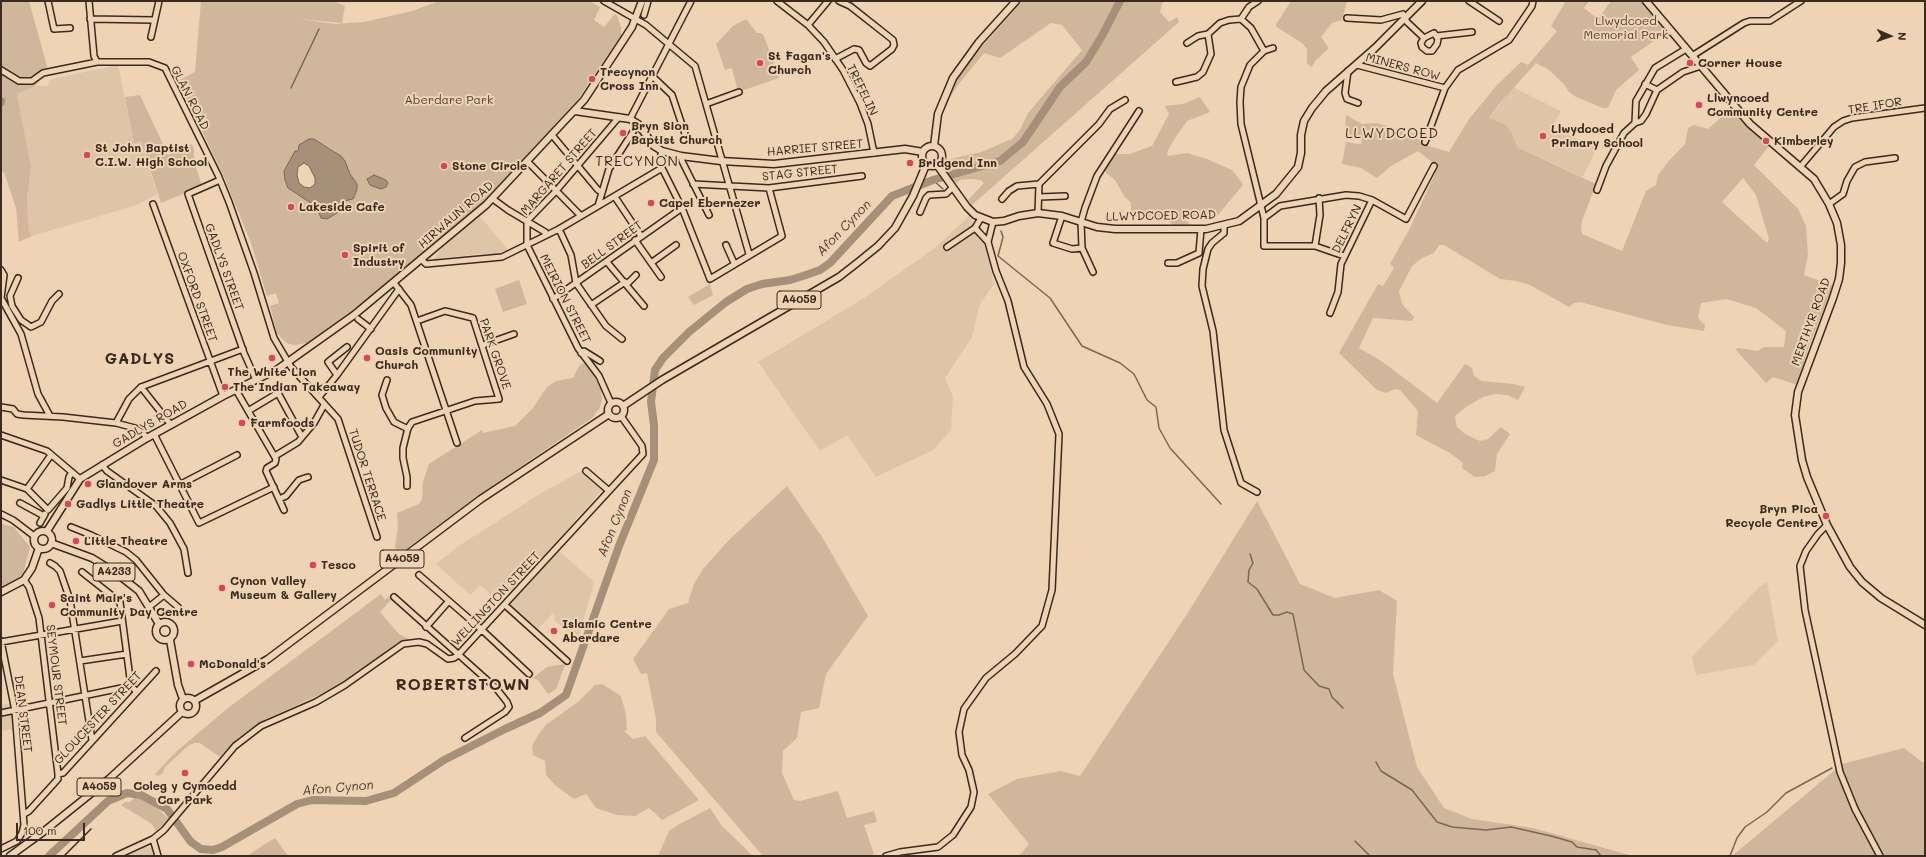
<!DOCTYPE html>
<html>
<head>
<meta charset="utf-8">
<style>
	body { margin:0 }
	#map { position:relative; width:1926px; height:857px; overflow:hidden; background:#eed3b5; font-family:Mali,sans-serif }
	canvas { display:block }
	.frame { position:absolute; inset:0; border:2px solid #3b2a1e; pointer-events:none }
	.north { position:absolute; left:1870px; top:16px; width:40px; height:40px; -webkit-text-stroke:3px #eed3b5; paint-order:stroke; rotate:92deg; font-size:11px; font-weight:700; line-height:16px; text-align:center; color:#3b2a1e }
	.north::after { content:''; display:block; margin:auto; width:14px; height:18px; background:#3b2a1e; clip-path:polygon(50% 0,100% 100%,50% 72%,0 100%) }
	.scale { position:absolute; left:16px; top:823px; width:69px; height:18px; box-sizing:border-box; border:2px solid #3b2a1e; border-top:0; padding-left:5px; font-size:12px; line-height:14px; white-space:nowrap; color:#3b2a1e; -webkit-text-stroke:3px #eed3b5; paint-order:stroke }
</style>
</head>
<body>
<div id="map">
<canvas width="1926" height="857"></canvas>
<div class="frame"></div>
<div class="north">N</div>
<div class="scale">100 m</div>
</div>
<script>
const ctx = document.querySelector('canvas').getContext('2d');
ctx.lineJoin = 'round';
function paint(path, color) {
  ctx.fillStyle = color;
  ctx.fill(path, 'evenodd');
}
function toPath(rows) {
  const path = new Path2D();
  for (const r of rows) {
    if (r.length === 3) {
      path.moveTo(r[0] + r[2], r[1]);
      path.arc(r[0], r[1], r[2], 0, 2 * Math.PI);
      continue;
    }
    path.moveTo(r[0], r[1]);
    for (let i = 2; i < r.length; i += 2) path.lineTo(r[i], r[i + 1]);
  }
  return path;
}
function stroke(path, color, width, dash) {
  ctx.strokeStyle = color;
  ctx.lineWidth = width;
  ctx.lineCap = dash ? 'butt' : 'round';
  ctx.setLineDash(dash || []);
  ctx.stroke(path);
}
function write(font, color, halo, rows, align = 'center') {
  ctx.font = font + ' Mali,sans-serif';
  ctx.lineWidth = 4;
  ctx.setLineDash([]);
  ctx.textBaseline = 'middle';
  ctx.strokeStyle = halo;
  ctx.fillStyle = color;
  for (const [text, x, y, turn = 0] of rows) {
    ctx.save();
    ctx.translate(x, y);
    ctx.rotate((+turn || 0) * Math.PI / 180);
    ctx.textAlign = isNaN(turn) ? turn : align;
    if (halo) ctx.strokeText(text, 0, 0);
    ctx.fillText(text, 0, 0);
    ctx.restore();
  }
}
paint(toPath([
	[118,65,134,142,141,141,157,194,137,205,32,236,29,230,27,200,31,167,17,94,35,86,48,86,49,81,56,78],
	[1513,87,1561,111,1552,128,1597,147,1583,177,1517,147,1511,131,1489,119],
	[479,215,508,250,496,254,479,254,434,259,442,248],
	[969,216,986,244,994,284,980,304,972,337,945,378,953,397,951,430,933,450,876,477,847,435,820,451,758,362,861,300,935,248],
	[587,468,586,471,603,489,542,558,538,558,533,564,532,570,515,588,502,597,498,592,493,596,480,585,470,595,436,564,457,547,543,492],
	[559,551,594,582,578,640,554,620,555,616,552,614,538,629,509,603],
	[1767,582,1778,641,1754,665,1696,675,1692,657,1759,587],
	[11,703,14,729,1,731,1,705],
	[146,847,152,848,154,856,124,856]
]), '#dfc5a8');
paint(toPath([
	[1,1,29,1,48,70,35,86,17,94,31,167,27,200,29,230,32,236,19,242,16,208,4,172,1,172],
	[201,1,333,1,345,6,342,23,298,19,335,24,364,22,412,11,439,1,589,1,600,7,594,20,604,27,615,14,617,16,621,27,621,36,578,99,481,204,359,305,307,343,294,345,286,343,277,333,270,306,279,303,276,293,267,296,251,243,224,177,178,81,195,72],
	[319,142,335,151,350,174,344,201,340,206,337,213,318,212,317,207,305,197,296,194,284,171,300,147],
	[1022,1,1163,1,1160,12,1169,22,1177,17,1179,22,972,205,968,200,984,183,981,180,970,179,960,180,953,185,944,167,946,160,981,152,1012,139,1020,130,1028,113,1082,50,1062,25,1051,23,1000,58,984,53,958,85,947,102,954,85,972,58],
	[1291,1,1347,1,1342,20,1332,23,1321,37,1329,48,1315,61,1312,67,1307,64,1307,49,1302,43,1275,26],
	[1566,1,1589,1,1584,8,1598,19,1611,1,1642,1,1668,31,1631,57,1639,70,1616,90,1608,108,1603,108,1576,97,1569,92,1564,84,1549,70,1536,63,1500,103,1489,118,1504,124,1511,131,1517,147,1596,184,1582,221,1581,228,1582,234,1622,251,1646,191,1656,185,1658,175,1668,162,1685,144,1688,128,1694,125,1708,129,1729,110,1733,110,1769,146,1754,165,1798,209,1806,226,1808,255,1804,275,1833,286,1809,346,1797,385,1773,377,1766,383,1735,349,1739,348,1758,351,1764,347,1784,347,1786,331,1756,308,1727,299,1701,303,1698,318,1705,325,1704,331,1667,325,1580,302,1574,303,1569,307,1530,285,1516,281,1500,279,1444,245,1439,245,1434,253,1422,258,1412,266,1399,291,1402,304,1414,317,1412,321,1373,318,1359,348,1383,362,1437,403,1465,364,1472,368,1474,376,1482,381,1513,384,1525,387,1518,400,1507,395,1495,394,1483,397,1466,407,1455,416,1457,427,1465,434,1480,441,1488,439,1501,427,1510,434,1497,454,1495,471,1485,476,1475,477,1462,468,1463,463,1450,453,1416,435,1418,411,1400,390,1395,389,1386,393,1377,390,1339,353,1378,284,1383,286,1394,268,1390,264,1410,228,1435,174,1437,166,1418,151,1391,166,1377,178,1361,168,1342,164,1346,142,1358,144,1361,144,1362,140,1360,137,1345,133,1346,115,1362,124,1376,123,1416,134,1422,144,1449,152,1469,119,1497,85,1521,62,1528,65,1557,31,1551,26],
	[1743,178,1756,195,1769,239,1767,243,1722,202],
	[746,19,757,33,761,33,764,36,779,78,738,92,732,68,725,70,716,44,733,26],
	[140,95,168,155,192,144,194,149,194,161,202,186,161,203,141,141,134,143,125,97],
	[1200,97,1210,112,1187,121,1175,138,1168,150,1167,156,1187,153,1207,159,1232,170,1243,184,1242,186,1218,215,1200,219,1183,218,1192,226,1172,225,1166,217,1131,215,1131,203,1124,196,1115,180,1104,171,1114,154,1130,154,1152,146,1169,114,1165,106,1183,104],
	[519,280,527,304,503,312,495,289],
	[710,284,713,295,694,305,688,297],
	[584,363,593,375,601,389,602,400,599,409,592,418,495,484,400,554,395,547,398,527,397,513,419,504,422,499,423,482,429,464,482,430,483,433,515,426,533,408,547,387,556,381,573,378,579,366],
	[787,486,822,537,868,616,826,674,819,708,801,712,797,738,783,751,782,773,794,800,800,801,838,791,847,818,874,811,877,822,864,825,874,854,870,856,763,856,656,732,656,719,647,673,641,674,633,659,669,609,688,603,694,584,703,569,729,540],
	[1257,501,1300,584,1335,598,1379,590,1397,601,1393,674,1417,767,1444,808,1472,819,1533,828,1633,856,1019,856,1029,844,988,794,1017,779,1061,771,1080,776,1189,611],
	[1,524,14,527,30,547,23,574,19,578,1,586],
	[381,594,385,600,390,596,392,599,380,612,399,634,409,639,397,643,351,677,328,691,268,718,253,727,238,738,220,757,200,743,194,743,188,746,165,767,162,774,158,776,155,774,177,751,228,708],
	[564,664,565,665,556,689,548,694,538,680,533,678,547,667],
	[602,684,621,696,626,714,627,730,624,731,633,739,645,736,699,800,662,820,649,808,635,816,617,815,596,808,586,794,574,799,556,786,546,775,545,761,533,755,532,746,538,735,546,725,579,701,595,685],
	[1904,748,1925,764,1925,856,1732,856,1842,764],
	[135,797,142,799,157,808,169,819,156,831,152,824,121,805,125,802,130,802],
	[710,808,722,826,753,856,658,856,669,831,676,826],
	[275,838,288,856,247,856,265,844]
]), '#d0b79c');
const water = toPath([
	[309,139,314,139,341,156,345,161,350,174,357,184,357,190,353,199,344,201,340,206,337,213,327,219,321,218,317,207,288,188,285,180,284,171,295,151,298,151,299,145,309,139],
	[304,163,309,166,315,178,315,184,310,188,304,187,299,183,297,175,298,167,304,163],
	[374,175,386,180,388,183,386,187,381,189,370,185,367,179,374,175]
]);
paint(water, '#a7907a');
stroke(water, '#7c6755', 1);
stroke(toPath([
	[291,88,319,29],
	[933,180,943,189],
	[1001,231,1003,237,998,256,1050,298,1082,346,1120,363,1134,374,1147,400,1156,407,1159,428,1170,448,1221,504],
	[1250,554,1253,563,1249,570,1248,582,1257,589,1273,615,1279,615,1287,612,1293,614,1304,670,1319,686,1329,689,1332,697,1343,708],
	[1376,762,1381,771,1412,790,1437,822,1452,827,1486,830,1511,827,1551,836,1572,842,1577,847,1596,850,1601,856],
	[1355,841,1370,856],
	[1730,856,1737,838,1745,827,1767,812,1786,793,1832,768]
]), '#7c6755', 1.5);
stroke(toPath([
	[1,101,1,102],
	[49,856,108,801,127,793,141,795,167,809,191,842,201,849,213,850,222,847,297,804,312,800,366,801,394,793,444,760,505,729,540,713,566,695,619,546,654,460,654,425,651,402,655,370,663,358,689,332,726,302,747,289,762,284,790,280,806,275,820,270,830,263,892,196,933,180,1000,161,1023,142,1060,87,1086,62,1102,36,1120,1]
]), '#a7907a', 8);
const minor = toPath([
	[48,1,54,29,70,28],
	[89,1,94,56,97,62],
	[604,1,646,25,695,66,749,254],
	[777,1,808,25,824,42,843,70,860,103,868,124,874,153],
	[1469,1,1499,21],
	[644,15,648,1],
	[1347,18,1381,20,1403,14,1407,22,1424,38,1434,33,1438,39,1437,44,1432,51,1427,51,1422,47,1421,43,1424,38],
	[90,19,153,20],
	[1241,19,1249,7,1258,1],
	[808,25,828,1],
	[1436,36,1472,32],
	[151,37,159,1],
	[1187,43,1198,36,1208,34,1220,23,1229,20,1241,19,1251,28,1264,51],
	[1273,48,1264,51,1250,65,1241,87,1240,102,1241,124,1264,218,1280,206,1346,195,1359,196,1372,200,1406,219,1434,166],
	[1692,56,1744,23,1750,21,1770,21,1801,1],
	[835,59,854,49,859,50,866,63,870,66,892,49,894,45,893,40,888,36,850,6,839,1],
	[1357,65,1445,88],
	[1,70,19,81,32,81,43,73,97,62,149,62,165,68,218,175,229,202,254,273,274,338,291,367,338,419,377,537],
	[1348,71,1345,93,1347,99,1358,103],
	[652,76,672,95,685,134],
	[1176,82,1197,77,1203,72,1211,54,1208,34],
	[1645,84,1657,90],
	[706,104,739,92],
	[630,119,691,1],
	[1635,123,1641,121,1646,114,1657,90,1683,72,1701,66],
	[552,135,598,190,602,192],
	[1425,142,1445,88,1458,70,1509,40,1532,6,1533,1],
	[662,151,660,159,662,168,682,208,710,279,782,236,769,188],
	[681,156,682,161,709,215],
	[528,162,581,216],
	[1801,166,1834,127,1843,121,1852,118,1925,108],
	[220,180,188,194,244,353,256,380],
	[693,184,769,188,862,176],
	[1597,190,1606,166,1624,133,1635,123,1636,101,1655,68,1686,49],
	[615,197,641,236],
	[1039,197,1065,196],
	[493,199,508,210,545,232,547,235],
	[1002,199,1009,191,1017,186,1039,184,1099,124,1110,109,1125,100],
	[153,204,223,396],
	[1829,204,1843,194,1847,181,1855,167,1865,162,1895,158],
	[598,206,662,168],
	[920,212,926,198,929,195,946,194,952,188],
	[1038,213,1039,184],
	[1062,216,1053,243,1072,249,1082,248],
	[981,218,975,228,988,242],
	[1264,218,1264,246,1315,246,1344,256],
	[1224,226,1224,233,1212,243,1208,249,1203,269,1202,286,1213,331,1224,430,1241,483,1257,492],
	[559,229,571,255,576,283,606,326,622,339],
	[635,240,661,277],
	[726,245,734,263],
	[1315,246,1320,215,1319,198],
	[947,247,975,228],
	[421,259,426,264,502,257,559,229,598,206,609,169,638,124],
	[607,262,644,306],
	[651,263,676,245],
	[1168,263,1177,263,1199,253,1201,229],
	[1,270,4,275,1,298,21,334,38,394,50,416],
	[1093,272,1082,248,1081,222,1085,208,1097,176,1139,111],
	[18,278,10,296,12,306,21,320,31,327,41,322,52,301,59,294],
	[394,283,411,305,457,443],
	[627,284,636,275],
	[553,299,682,208],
	[591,305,625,282],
	[1330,313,1338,292,1341,264,1372,200],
	[358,319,371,329],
	[483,345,514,334],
	[581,353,584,351,600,361],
	[337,375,328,362,347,347],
	[387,380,382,395,386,408,394,422,408,429],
	[141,387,171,425],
	[236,390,276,459,275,463,267,468,266,471,284,510],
	[319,397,337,375,399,289],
	[611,403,599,376,578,348,527,245,527,221,556,191,619,117],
	[1,407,13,409,17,414,23,415,63,417,116,423,135,428,143,433,147,438],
	[248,411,278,393,302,437],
	[116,423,129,399,141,387,243,349],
	[154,434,199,523,274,487],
	[1,435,47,451,80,479],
	[275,456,298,442,314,423,324,405],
	[102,465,107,471,156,506,170,523,184,549,188,573],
	[586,471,608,490],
	[1,480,27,489,48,510,67,488,69,477,72,472],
	[181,484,237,455],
	[407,486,407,477,403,458,403,448,408,428,412,422,475,401,499,399,473,318,445,311,417,321],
	[27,489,51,455],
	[279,499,286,496,299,480,308,477],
	[20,503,44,516],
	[1,514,13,520,34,536],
	[40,523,45,514],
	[1827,525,1818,534,1806,551,1800,566,1805,610,1840,772,1855,809,1880,856],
	[71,527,91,535,126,552,136,560,164,595,178,607],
	[50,563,55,566,60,571,70,600,92,740],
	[82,572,120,602,131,686],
	[419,575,481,629,529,674],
	[394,597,496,688,507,702,509,707,505,712,465,738],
	[505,605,567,661],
	[149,607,164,595],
	[426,627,448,602],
	[1,641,15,711,24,825,22,833,17,841,1,849],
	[1,642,122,621],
	[80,661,127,654],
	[1,713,131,686,136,691],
	[58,774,63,773,156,671],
	[24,814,29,811,58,779,58,774,39,618,29,587,24,580],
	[153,839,158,856],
	[116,856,153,839,164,830,235,746,261,726,316,702,345,685,403,644,419,642,427,644,448,659,454,658,458,655,643,454,642,446,621,416],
	[886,856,900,852,938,847,953,835,971,807,974,792,969,770,962,755,959,732,964,709,986,678,1015,654,1042,626,1052,590,1059,434,1047,404,1024,367,1008,301,996,271,988,242,993,222]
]);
const major = toPath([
	[1646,1,1750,124,1814,179,1829,204,1837,223,1841,245,1841,263,1839,279,1833,298,1798,392,1795,415,1802,460,1807,477,1827,525,1850,567,1862,582,1881,598,1925,625],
	[575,111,630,119,638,124,654,146,662,151,681,156,721,161,774,164,905,149,923,152],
	[934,146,938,114,953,78,979,42,1016,1],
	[932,156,10],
	[937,165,967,207,975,215,993,222,1004,221,1019,216,1038,213,1062,216,1097,227,1115,229,1206,229,1239,221,1276,194,1298,167,1301,153,1301,135,1304,121,1312,108,1326,91,1375,48,1422,1],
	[616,410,8],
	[623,406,662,380,839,277,857,263,878,246,895,228,913,196,926,165],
	[47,531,80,479,147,438,223,396,278,369,354,315,486,205,584,100,632,27,642,1],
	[43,540,9],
	[51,543,92,558,116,573,139,591,159,624],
	[1,592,24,580,32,568,39,548],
	[165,631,9],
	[170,640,178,685,183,699],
	[188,706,8],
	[194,701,268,659,481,499,609,414],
	[10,856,43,832,109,779,182,712]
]);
stroke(minor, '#3b2a1e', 8);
stroke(major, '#3b2a1e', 9);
stroke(minor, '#eed3b5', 5);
stroke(major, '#eed3b5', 6);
stroke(toPath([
	[64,856,91,829]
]), '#3b2a1e', 1.5);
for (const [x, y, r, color] of [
	[760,63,4,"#d1495b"],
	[1690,63,4,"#d1495b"],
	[592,79,4,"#d1495b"],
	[1699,105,4,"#d1495b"],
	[623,133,4,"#d1495b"],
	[1543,136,4,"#d1495b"],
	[1766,141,4,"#d1495b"],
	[87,155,4,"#d1495b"],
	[910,163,4,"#d1495b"],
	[444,166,4,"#d1495b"],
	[651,203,4,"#d1495b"],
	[291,207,4,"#d1495b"],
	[345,255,4,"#d1495b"],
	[272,358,4,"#d1495b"],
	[367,358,4,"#d1495b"],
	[225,387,4,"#d1495b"],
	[242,423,4,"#d1495b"],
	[88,484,4,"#d1495b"],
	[68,504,4,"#d1495b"],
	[1826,516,4,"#d1495b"],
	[76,541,4,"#d1495b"],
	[313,565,4,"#d1495b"],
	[222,588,4,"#d1495b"],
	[52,605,4,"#d1495b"],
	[554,631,4,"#d1495b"],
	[191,664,4,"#d1495b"],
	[185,773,4,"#d1495b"]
]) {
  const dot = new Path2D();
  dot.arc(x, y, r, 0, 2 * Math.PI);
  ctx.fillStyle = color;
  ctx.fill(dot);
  stroke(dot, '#eed3b5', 1.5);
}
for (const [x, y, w] of [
	[799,300,44],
	[402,559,44],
	[114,572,42],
	[99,787,44]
]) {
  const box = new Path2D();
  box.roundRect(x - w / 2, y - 9, w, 18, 3);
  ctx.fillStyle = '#eed3b5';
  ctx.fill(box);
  stroke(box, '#3b2a1e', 1);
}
write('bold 11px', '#3b2a1e', null, [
	["A4059",799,300],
	["A4059",402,559],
	["A4233",114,572],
	["A4059",99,787]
]);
write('12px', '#513f31', '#eed3b5', [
	["Llwydcoed",1626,21],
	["Memorial Park",1626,35],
	["Aberdare Park",449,100]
]);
write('bold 12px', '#3b2a1e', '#eed3b5', [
	["St Fagan's",768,56],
	["Church",768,70],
	["Corner House",1698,63],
	["Trecynon",600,72],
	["Cross Inn",600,86],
	["Llwyncoed",1707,98],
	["Community Centre",1707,112],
	["Bryn Sion",631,126],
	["Baptist Church",631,140],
	["Llwydcoed",1551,129],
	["Primary School",1551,143],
	["Kimberley",1774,141],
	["St John Baptist",95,148],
	["C.I.W. High School",95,162],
	["Bridgend Inn",918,163],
	["Stone Circle",452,166],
	["Capel Ebernezer",659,203],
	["Lakeside Cafe",299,207],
	["Spirit of",353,248],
	["Industry",353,262],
	["Oasis Community",375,351],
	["Church",375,365],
	["The White Lion",272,372,"center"],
	["The Indian Takeaway",233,387],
	["Farmfoods",250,423],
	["Glandover Arms",96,484],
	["Gadlys Little Theatre",76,504],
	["Bryn Pica",1818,509,"right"],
	["Recycle Centre",1818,523,"right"],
	["Little Theatre",84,541],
	["Tesco",321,565],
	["Cynon Valley",230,581],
	["Museum & Gallery",230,595],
	["Saint Mair's",60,598],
	["Community Day Centre",60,612],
	["Islamic Centre",562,624],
	["Aberdare",562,638],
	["McDonald's",199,664],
	["Coleg y Cymoedd",185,786,"center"],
	["Car Park",185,800,"center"]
], 'left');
write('12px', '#3b2a1e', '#eed3b5', [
	["MINERS ROW",1403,67,15],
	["TREFELIN",862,90,64],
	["GLAN ROAD",190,98,63],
	["TRE IFOR",1875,106,-9],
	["HARRIET STREET",815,148,-5],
	["MARGARET STREET",559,172,-49],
	["STAG STREET",800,173,-6],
	["HIRWAUN ROAD",456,215,-41],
	["LLWYDCOED ROAD",1161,216,-1],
	["DELFRYN",1347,229,-64],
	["BELL STREET",612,245,-36],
	["GADLYS STREET",224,267,70],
	["OXFORD STREET",197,297,70],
	["MEIRION STREET",565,299,63],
	["MERTHYR ROAD",1811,322,-70],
	["PARK GROVE",495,354,71],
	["GADLYS ROAD",150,424,-30],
	["TUDOR TERRACE",367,475,72],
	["WELLINGTON STREET",496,599,-47],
	["SEYMOUR STREET",56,675,83],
	["DEAN STREET",23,714,83],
	["GLOUCESTER STREET",98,718,-47]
]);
write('italic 13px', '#513e30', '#eed3b5', [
	["Afon Cynon",844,228,-46],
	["Afon Cynon",615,523,-68],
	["Afon Cynon",338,788,-5]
]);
ctx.letterSpacing = '1px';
write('14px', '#3b2a1e', '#eed3b5', [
	["LLWYDCOED",1392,134],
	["TRECYNON",637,162]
]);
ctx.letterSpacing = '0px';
ctx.letterSpacing = '1px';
write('bold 16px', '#3b2a1e', '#eed3b5', [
	["GADLYS",140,359],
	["ROBERTSTOWN",463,685]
]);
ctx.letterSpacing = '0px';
</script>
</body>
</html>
